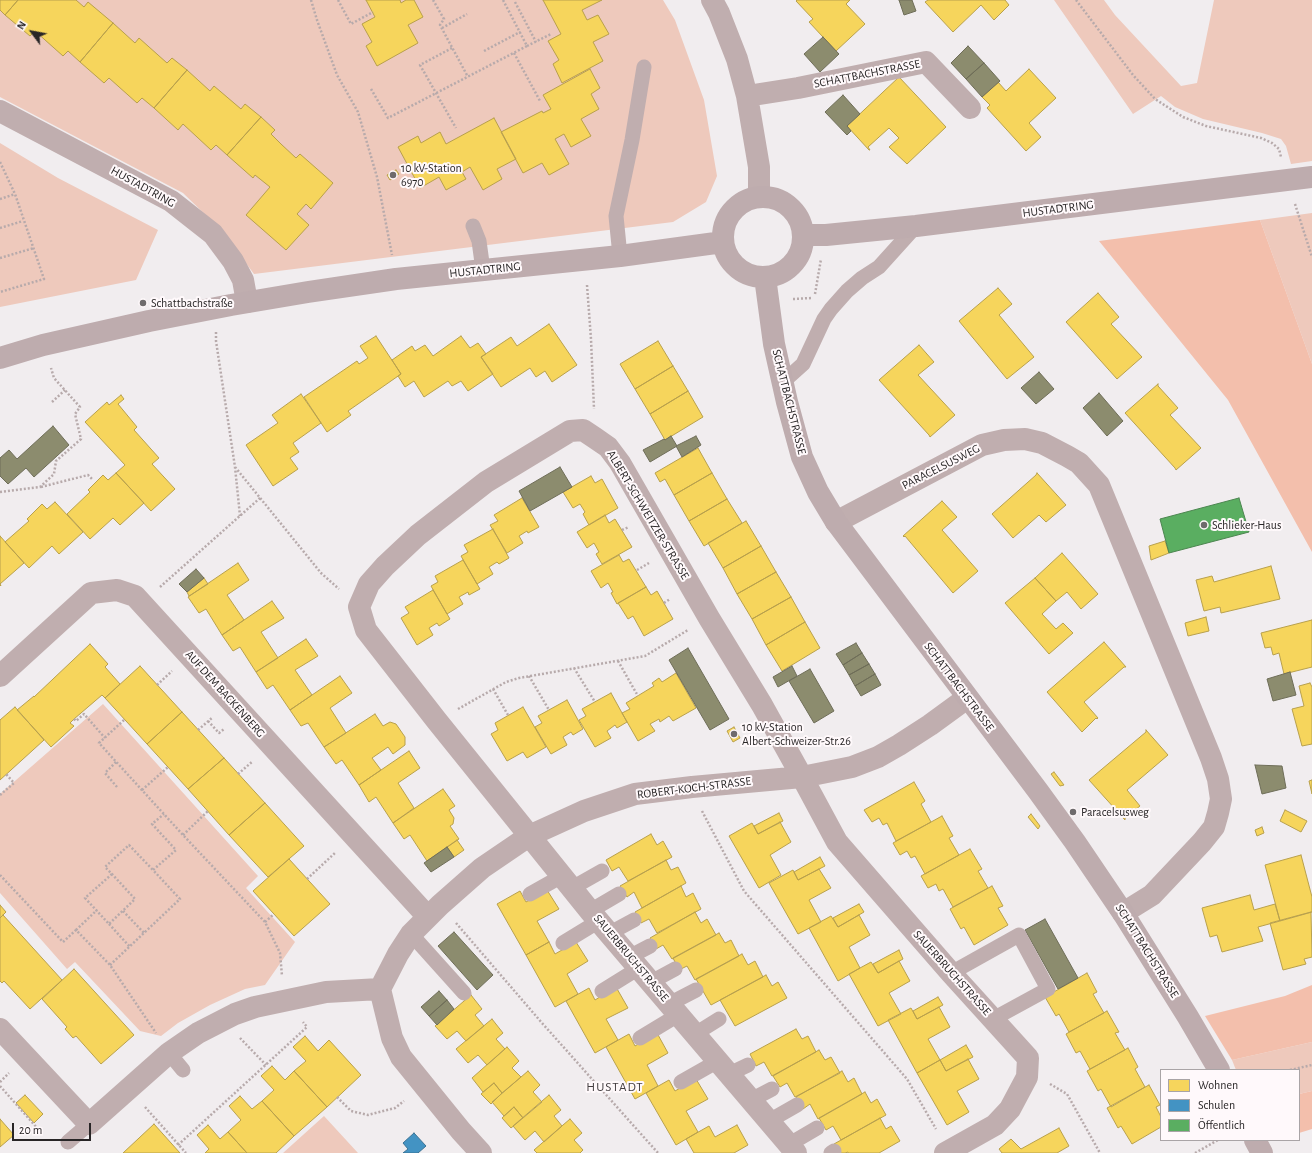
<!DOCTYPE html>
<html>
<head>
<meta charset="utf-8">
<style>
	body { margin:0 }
	#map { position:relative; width:1312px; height:1153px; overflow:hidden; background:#f1edef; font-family:"Alegreya Sans",sans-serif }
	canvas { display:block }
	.legend { position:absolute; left:1160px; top:1069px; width:140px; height:72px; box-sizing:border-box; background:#fff9fb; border:1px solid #a9a4a6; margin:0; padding:5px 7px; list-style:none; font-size:12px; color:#282526 }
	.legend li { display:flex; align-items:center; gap:8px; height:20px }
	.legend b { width:20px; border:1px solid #a9a4a6 }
	.north { position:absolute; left:12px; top:12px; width:40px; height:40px; -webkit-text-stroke:3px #fff9fb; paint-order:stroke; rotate:302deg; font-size:11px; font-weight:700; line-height:16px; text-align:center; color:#282526 }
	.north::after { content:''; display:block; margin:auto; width:14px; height:18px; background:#282526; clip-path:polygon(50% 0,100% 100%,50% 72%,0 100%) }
	.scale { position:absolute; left:12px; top:1123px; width:79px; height:18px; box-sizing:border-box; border:2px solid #282526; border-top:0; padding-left:5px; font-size:12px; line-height:14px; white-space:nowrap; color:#282526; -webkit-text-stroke:3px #fff9fb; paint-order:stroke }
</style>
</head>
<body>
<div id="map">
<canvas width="1312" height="1153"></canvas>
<ul class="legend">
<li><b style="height:11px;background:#f6d55c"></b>Wohnen</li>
<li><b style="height:11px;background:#4393c3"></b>Schulen</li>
<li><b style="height:11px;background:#5aae61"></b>Öffentlich</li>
</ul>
<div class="north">N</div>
<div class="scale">20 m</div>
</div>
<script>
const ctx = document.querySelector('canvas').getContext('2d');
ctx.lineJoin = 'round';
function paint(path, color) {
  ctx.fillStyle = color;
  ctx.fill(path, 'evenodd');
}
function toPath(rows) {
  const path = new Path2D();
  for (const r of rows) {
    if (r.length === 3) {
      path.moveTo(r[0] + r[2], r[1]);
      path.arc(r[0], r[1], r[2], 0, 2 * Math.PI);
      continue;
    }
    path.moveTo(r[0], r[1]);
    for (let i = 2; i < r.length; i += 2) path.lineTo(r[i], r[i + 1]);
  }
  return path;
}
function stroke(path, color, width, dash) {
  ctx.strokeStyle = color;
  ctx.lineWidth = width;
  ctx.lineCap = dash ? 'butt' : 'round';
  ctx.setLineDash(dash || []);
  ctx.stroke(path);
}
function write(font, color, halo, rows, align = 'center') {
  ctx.font = font + ' "Alegreya Sans",sans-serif';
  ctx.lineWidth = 4;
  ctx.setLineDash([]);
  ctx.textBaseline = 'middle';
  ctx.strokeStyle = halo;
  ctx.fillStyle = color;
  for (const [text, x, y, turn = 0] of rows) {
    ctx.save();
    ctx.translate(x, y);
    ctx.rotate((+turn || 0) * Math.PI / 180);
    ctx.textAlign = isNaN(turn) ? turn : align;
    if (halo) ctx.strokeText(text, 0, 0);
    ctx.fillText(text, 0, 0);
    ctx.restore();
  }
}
paint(toPath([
	[0,0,663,0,675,20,704,100,717,176,706,202,673,222,254,274,222,231,183,193,0,97],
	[1054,0,1104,0,1115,15,1181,86,1197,83,1214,0,1312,0,1312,161,1291,164,1286,146,1281,139,1262,133,1203,119,1175,107,1161,96,1133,114],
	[0,143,58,178,158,230,136,280,0,307],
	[1312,213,1312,364,1260,220],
	[103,704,258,876,246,888,295,942,265,985,245,989,210,1005,178,1023,161,1036,140,1031,75,962,67,969,0,893,0,794],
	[1312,1042,1312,1091,1299,1094,1299,1070,1236,1070,1232,1060],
	[324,1116,358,1153,283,1153]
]), '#eec9bc');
paint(toPath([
	[1260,220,1312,364,1312,552,1228,400,1099,241],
	[1312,985,1312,1042,1232,1060,1205,1016,1285,996],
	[1312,1091,1312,1129,1299,1133,1299,1094]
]), '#f3bfac');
const homes = toPath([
	[0,0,18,0,5,15,0,10,0,0],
	[18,0,76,0,84,7,88,2,113,23,80,62,68,51,63,56,35,31,30,36,5,15,18,0],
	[366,0,400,0,401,3,406,0,414,0,423,17,408,25,418,43,377,66,366,46,372,42,362,24,375,17,366,0],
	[543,0,602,0,582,10,587,20,598,15,609,34,593,42,603,61,562,83,553,64,559,60,548,41,561,34,543,0],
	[797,0,850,0,846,4,865,24,836,51,809,22,813,19,796,1,797,0],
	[928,0,1005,0,1009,5,994,20,981,5,953,32,925,2,928,0],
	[113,23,135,43,139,38,167,63,172,58,187,70,154,108,142,98,137,103,109,78,104,83,80,62,113,23],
	[590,69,600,88,591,94,599,109,581,119,591,136,571,147,564,134,555,139,569,164,549,175,542,163,523,173,501,132,542,111,543,113,551,109,543,95,590,69],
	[1029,69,1056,98,1029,123,1041,137,1026,151,987,108,990,105,982,97,998,82,1006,91,1029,69],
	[187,70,210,91,214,86,241,109,245,104,261,117,227,155,216,145,211,150,183,124,178,130,154,108,187,70],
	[899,77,946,127,907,164,889,147,899,138,889,128,868,147,870,150,869,150,847,126,899,77],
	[261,117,275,130,271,134,281,144,296,158,300,154,333,183,311,209,306,204,297,214,309,225,286,250,246,215,270,187,255,175,253,178,227,155,261,117],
	[494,118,516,159,497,169,502,179,483,190,470,167,462,172,466,179,446,190,439,177,420,188,398,147,418,136,421,143,440,132,446,144,494,118],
	[396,170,399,174,390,180,387,175,396,170],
	[998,288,1012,304,999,315,1034,357,1007,379,959,321,998,288],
	[1098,293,1119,317,1111,324,1142,357,1117,379,1066,322,1098,293],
	[549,324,577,365,552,382,545,371,536,377,530,368,501,387,481,357,511,337,517,346,549,324],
	[376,336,401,374,348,411,351,415,327,432,304,397,357,361,359,364,368,358,360,346,376,336],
	[461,336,470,348,478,343,486,354,481,357,493,374,468,391,461,381,452,386,448,381,424,397,414,381,405,387,398,376,401,374,392,360,412,346,415,351,425,345,433,356,461,336],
	[658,341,673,366,635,389,620,364,658,341],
	[919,345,934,362,918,375,955,415,930,437,929,435,879,380,919,345],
	[673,366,688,391,650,414,635,389,673,366],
	[1158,384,1158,386,1178,408,1170,415,1201,448,1176,470,1175,468,1125,413,1158,384],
	[688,391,703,417,665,440,650,414,688,391],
	[301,394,321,423,293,443,299,452,290,458,298,469,273,486,246,445,278,423,272,415,301,394],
	[121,395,124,399,118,404,137,427,134,430,159,458,152,464,175,489,151,511,116,473,125,465,85,422,107,402,109,405,121,395],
	[698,448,712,473,674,495,665,479,660,482,655,473,698,448],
	[116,473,144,503,120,525,113,518,90,539,67,514,90,492,88,490,103,475,108,480,116,473],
	[712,473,727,499,689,521,674,495,712,473],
	[1037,473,1066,505,1046,522,1039,515,1013,538,992,514,1036,475,1037,473],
	[591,476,595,483,602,479,618,508,589,525,583,514,585,512,580,504,573,508,563,492,591,476],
	[522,498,539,527,528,533,527,531,519,536,523,543,507,553,490,525,498,521,494,515,522,498],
	[727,499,742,523,704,546,689,521,727,499],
	[942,501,957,517,942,530,978,571,953,593,905,536,904,537,903,536,942,501],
	[55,502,83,532,59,554,52,546,29,568,5,542,29,521,27,519,42,504,47,509,55,502],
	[605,515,609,523,615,519,632,547,602,564,596,554,599,552,594,543,587,548,577,532,605,515],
	[746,521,761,546,723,568,708,543,746,521],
	[493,529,509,558,499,564,497,562,489,567,493,574,477,584,461,556,468,552,464,545,493,529],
	[0,536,24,563,0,584,1,586,0,585,0,536],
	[1165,541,1169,553,1151,560,1149,546,1165,541],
	[761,546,776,572,737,594,723,568,761,546],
	[1062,553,1098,594,1081,609,1067,592,1056,601,1035,578,1062,553],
	[619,555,623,562,629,559,646,587,617,604,611,593,613,592,608,583,601,588,591,571,619,555],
	[463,560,480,589,469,595,468,592,459,597,463,604,447,614,431,586,438,582,435,576,463,560],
	[238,563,249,580,227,595,244,620,222,635,206,609,199,613,188,597,238,563],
	[1271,566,1280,599,1221,613,1220,607,1204,611,1196,580,1212,576,1214,582,1271,566],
	[776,572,791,597,752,619,737,594,776,572],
	[204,578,208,584,189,596,187,592,204,578],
	[1035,578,1056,601,1042,614,1056,629,1063,623,1073,633,1049,654,1005,603,1035,578],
	[646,587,651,595,657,591,673,619,644,636,633,616,628,619,618,603,646,587],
	[433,590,450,619,439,626,437,623,429,628,433,635,417,645,401,618,409,613,405,607,433,590],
	[791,597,805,622,766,645,752,619,791,597],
	[272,601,284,618,261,632,278,658,256,672,240,647,233,651,222,635,272,601],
	[1206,617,1209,631,1188,636,1185,623,1206,617],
	[1312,620,1312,667,1284,674,1279,653,1273,655,1271,647,1265,648,1261,633,1312,620],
	[805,622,820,648,782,671,766,645,805,622],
	[306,639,318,656,295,670,312,695,290,710,273,685,267,689,256,672,306,639],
	[1104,642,1126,667,1124,667,1084,702,1098,718,1097,719,1096,718,1082,732,1047,692,1104,642],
	[90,644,108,664,105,667,120,684,105,698,102,695,74,719,70,723,74,726,51,747,17,710,34,696,34,697,90,644],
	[140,666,182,712,147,744,105,698,140,666],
	[676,673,696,708,673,721,669,716,660,722,659,719,650,724,655,731,638,741,622,713,630,709,626,703,654,686,652,683,659,678,662,682,676,673],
	[340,676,352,693,330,708,346,733,324,747,308,723,301,726,290,710,340,676],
	[1310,683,1312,687,1312,744,1302,746,1292,709,1304,706,1299,686,1310,683],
	[611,693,627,722,617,728,615,725,607,731,611,738,595,747,579,720,586,716,582,709,611,693],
	[567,700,583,729,573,735,571,732,563,737,567,745,551,754,535,727,542,723,538,716,567,700],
	[15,707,44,740,0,780,0,720,15,707],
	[523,707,546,747,527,758,523,752,507,761,491,734,498,730,495,723,523,707],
	[182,712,224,758,188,789,147,744,182,712],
	[375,714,383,726,390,722,396,724,405,737,405,745,393,754,388,747,372,758,381,770,359,785,342,760,336,764,324,747,375,714],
	[734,727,740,738,733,742,727,731,734,727],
	[1146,730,1168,755,1127,790,1140,806,1125,818,1125,820,1089,780,1146,732,1146,730],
	[409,751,420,768,398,783,414,808,393,823,376,797,369,802,359,785,409,751],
	[224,758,265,803,229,835,188,789,224,758],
	[1054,772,1064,785,1060,786,1051,774,1054,772],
	[1312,780,1312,794,1309,781,1312,780],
	[914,782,925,801,921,804,931,822,896,841,887,823,883,825,879,818,872,822,864,810,914,782],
	[443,789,455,806,449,810,454,818,453,824,450,826,459,839,427,861,410,835,404,839,393,823,443,789],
	[265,803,304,846,268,877,229,835,265,803],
	[1285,810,1307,821,1301,832,1280,821,1285,810],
	[779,813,783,821,758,834,754,826,779,813],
	[1031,814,1040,826,1038,829,1028,817,1031,814],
	[942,816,953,836,949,838,959,855,925,874,915,856,911,858,907,851,900,855,893,843,942,816],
	[780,822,791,842,770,855,781,875,759,888,729,836,752,823,758,834,780,822],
	[1262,827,1264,833,1257,836,1255,830,1262,827],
	[651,834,657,845,663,841,672,857,628,881,619,867,612,871,606,860,651,834],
	[457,840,464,850,454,857,447,847,457,840],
	[970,849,982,869,978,871,988,888,953,907,943,889,939,891,936,884,928,888,921,876,970,849],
	[1301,855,1312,897,1312,912,1280,921,1265,865,1301,855],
	[820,857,825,866,798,880,794,872,820,857],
	[289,859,330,904,294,936,253,891,289,859],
	[666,860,671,870,678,867,686,883,642,908,634,892,627,897,620,886,666,860],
	[819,869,831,888,809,900,821,922,798,934,769,883,793,870,798,880,819,869],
	[681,886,686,897,693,893,701,909,657,933,649,919,641,923,635,912,681,886],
	[992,886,1003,906,998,908,1008,925,974,945,964,927,961,929,950,909,992,886],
	[547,890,559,909,537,921,549,942,526,955,497,904,520,891,526,902,547,890],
	[1250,895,1254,910,1275,904,1280,921,1258,927,1263,941,1222,952,1217,935,1210,937,1202,908,1250,895],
	[859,904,864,912,838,927,833,918,859,904],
	[0,905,6,912,0,918,0,905],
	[695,912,701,923,707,919,716,935,672,959,663,945,656,949,650,938,695,912],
	[1311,912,1312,957,1304,959,1306,964,1283,970,1270,923,1311,912],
	[3,915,62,980,30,1009,4,981,2,983,0,981,0,918,3,915],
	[859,915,870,935,849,947,860,968,838,981,809,928,831,916,838,927,859,915],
	[719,933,725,943,731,940,739,956,695,980,687,966,679,970,673,958,719,933],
	[549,942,555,954,576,942,588,961,567,974,578,994,555,1007,526,955,549,942],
	[899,950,903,959,878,973,873,964,899,950],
	[742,954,748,965,755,961,763,977,711,1005,696,979,742,954],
	[899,961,910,981,889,993,901,1014,878,1026,849,974,871,962,878,973,899,961],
	[74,969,134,1035,101,1064,76,1036,73,1038,65,1029,67,1027,42,999,74,969],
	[1087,973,1097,992,1093,994,1104,1013,1069,1032,1059,1014,1056,1016,1045,997,1087,973],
	[766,975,772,986,778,982,787,998,735,1026,720,1000,766,975],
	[616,987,628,1008,606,1019,618,1040,595,1053,566,1001,589,988,595,1000,616,987],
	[471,995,482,1009,475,1015,484,1026,466,1041,457,1031,447,1039,435,1026,471,995],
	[938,997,943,1005,917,1019,913,1011,938,997],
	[939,1007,950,1027,928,1039,940,1060,917,1073,888,1020,911,1008,917,1019,939,1007],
	[1107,1011,1119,1032,1115,1033,1125,1050,1090,1069,1080,1051,1076,1053,1066,1034,1107,1011],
	[492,1019,503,1033,496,1039,505,1049,487,1065,478,1055,468,1063,456,1049,492,1019],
	[796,1029,802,1039,808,1036,816,1052,772,1076,764,1062,756,1066,750,1054,796,1029],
	[657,1033,668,1053,647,1065,658,1086,635,1099,606,1047,629,1034,635,1046,657,1033],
	[305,1036,318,1051,329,1040,361,1075,327,1107,294,1071,306,1061,293,1047,305,1036],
	[966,1045,973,1057,946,1071,940,1060,966,1045],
	[507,1047,519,1061,512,1068,521,1077,502,1093,494,1083,483,1092,472,1078,507,1047],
	[1128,1048,1138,1067,1135,1069,1145,1087,1111,1107,1101,1089,1098,1091,1087,1071,1128,1048],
	[819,1050,825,1060,831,1057,840,1073,795,1097,787,1083,780,1087,773,1076,819,1050],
	[968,1059,979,1079,957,1091,969,1112,947,1125,917,1073,940,1060,946,1071,968,1059],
	[272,1066,285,1080,294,1071,327,1107,294,1136,262,1101,274,1090,261,1076,272,1066],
	[528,1071,540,1085,533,1092,542,1102,523,1118,514,1107,504,1116,492,1102,528,1071],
	[842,1071,848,1082,854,1078,862,1094,818,1119,810,1104,803,1109,796,1097,842,1071],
	[696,1079,708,1099,686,1111,698,1132,676,1145,646,1093,669,1080,675,1091,696,1079],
	[494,1083,502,1093,491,1104,481,1094,494,1083],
	[1149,1085,1160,1105,1156,1107,1161,1117,1161,1127,1132,1144,1121,1126,1118,1128,1107,1108,1149,1085],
	[865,1092,871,1103,877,1099,886,1115,841,1140,833,1126,826,1130,819,1118,865,1092],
	[25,1095,43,1114,34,1123,16,1103,25,1095],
	[549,1095,561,1110,554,1116,562,1126,544,1142,535,1131,525,1140,513,1126,549,1095],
	[240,1096,252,1109,262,1101,294,1136,276,1153,247,1153,228,1132,241,1120,229,1106,240,1096],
	[514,1107,523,1118,511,1128,502,1118,514,1107],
	[880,1118,886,1129,891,1126,900,1141,879,1153,848,1153,848,1152,845,1153,839,1153,834,1144,880,1118],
	[0,1119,14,1135,0,1147,0,1119],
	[570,1119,582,1133,574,1140,583,1150,580,1153,537,1153,534,1150,570,1119],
	[154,1124,180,1153,123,1153,154,1124],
	[208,1125,220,1139,228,1132,247,1153,205,1153,209,1149,197,1135,208,1125],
	[737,1125,748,1145,734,1153,694,1153,686,1139,709,1126,715,1137,737,1125],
	[1059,1128,1069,1146,1057,1153,1002,1153,999,1149,1011,1139,1021,1149,1059,1128]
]);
paint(homes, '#f6d55c');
stroke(homes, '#b8a04c', 1);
const schools = toPath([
	[414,1133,426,1146,418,1153,403,1153,408,1149,403,1143,414,1133]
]);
paint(schools, '#4393c3');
stroke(schools, '#3b7294', 1);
const public = toPath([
	[1239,498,1249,532,1169,553,1160,519,1239,498]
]);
paint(public, '#5aae61');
stroke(public, '#4b854f', 1);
const industry = toPath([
	[899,0,912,0,916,11,904,15,899,0],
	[823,37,839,54,820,72,804,54,823,37],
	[968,46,984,63,966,79,951,63,968,46],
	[984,63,1000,81,982,97,966,79,984,63],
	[843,95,860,114,847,126,851,131,847,135,825,112,843,95],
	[1039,372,1054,389,1036,404,1021,388,1039,372],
	[1099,393,1123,421,1107,436,1083,408,1099,393],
	[53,426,69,445,34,477,26,468,8,484,0,476,0,458,9,450,17,459,53,426],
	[671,436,677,446,650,462,643,450,664,439,665,440,671,436],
	[696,436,701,445,682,457,676,446,696,436],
	[560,467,572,487,530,511,519,491,560,467],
	[196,569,204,578,187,592,179,584,196,569],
	[856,643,862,653,843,665,836,654,856,643],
	[688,648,729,719,710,730,669,660,688,648],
	[862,653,869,664,849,675,843,665,862,653],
	[869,664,875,674,855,686,849,675,869,664],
	[792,666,797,676,778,687,773,677,792,666],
	[810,669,834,711,814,723,789,681,810,669],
	[1290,672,1296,695,1273,701,1267,679,1290,672],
	[875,674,881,685,861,696,855,686,875,674],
	[1255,765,1282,766,1286,788,1262,794,1255,765],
	[447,847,454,857,431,872,424,863,447,847],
	[1045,919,1078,978,1058,989,1025,930,1045,919],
	[454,932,493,975,477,990,438,946,454,932],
	[439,991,447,1000,429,1016,421,1007,439,991],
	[447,1000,454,1009,437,1025,429,1016,447,1000]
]);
paint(industry, '#8c8c6e');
stroke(industry, '#6e6d58', 1);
stroke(toPath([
	[311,0,317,20,337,75,358,112,377,177,392,255],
	[338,0,351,24,373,12],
	[433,0,444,19,440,25,468,77],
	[1076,0,1133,75,1155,99,1183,117,1206,126,1261,138,1272,143,1279,149,1281,157],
	[515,2,536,42],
	[442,28,467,14],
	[527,46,551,34],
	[452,48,420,65,456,128],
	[484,51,520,32],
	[514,53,540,101],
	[371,89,388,118,527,46,503,0],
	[0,162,15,194,44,279,0,292],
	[0,199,15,194],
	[1295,204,1312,257],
	[0,228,23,221],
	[0,258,34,248],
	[587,285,591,339,594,409],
	[815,294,821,259],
	[793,299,812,298],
	[216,332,216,341,235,467,240,516],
	[52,402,65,390],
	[235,467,321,573,339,589],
	[41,487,88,475,93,480],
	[0,492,40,487,54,474,56,461,81,439,75,414,80,407,54,378,51,368],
	[622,530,629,527],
	[637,570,649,563],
	[160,587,260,498],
	[664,603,670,599],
	[618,661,638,696],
	[574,668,595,702],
	[529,676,549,710],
	[157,685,172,671],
	[493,689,508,715],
	[458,709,506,682,519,678,645,656,688,630],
	[74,719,76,721,84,714,105,738],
	[124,720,99,743,183,835,265,922,280,953,282,976],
	[208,721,219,733,224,729],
	[198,730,213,717],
	[116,762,105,773,117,787],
	[238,774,253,761],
	[142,790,168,767],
	[0,795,14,783,6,774],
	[702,811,744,891,907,1079,936,1129],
	[183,835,208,811],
	[112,874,85,898,109,924,135,899,112,874,105,867,129,845,153,870],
	[0,875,63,942,76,930,110,965,156,1033],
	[307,879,336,852],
	[123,911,145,934],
	[265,922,274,914],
	[456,923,542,1023,658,1153],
	[109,924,130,947],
	[76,930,97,910],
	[110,965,180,899,153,870,176,850,152,824,164,814],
	[240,1038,266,1065],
	[1290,1070,1312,1065],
	[0,1082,9,1073],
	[1050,1084,1067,1094,1100,1153],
	[0,1086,38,1129],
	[337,1097,351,1111,368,1115,395,1108,404,1101],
	[145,1107,186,1153],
	[178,1145,307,1027,303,1022],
	[1195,1153,1218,1140]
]), '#b7aaab', 2.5, [2, 2]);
stroke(toPath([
	[473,226,479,241,483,270],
	[620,256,616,216,632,140,644,67],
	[783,382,803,364,824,319,831,309,847,291,862,278,879,267,916,226],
	[572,888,602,871],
	[530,894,562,876],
	[590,911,619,894],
	[610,933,634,920],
	[411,934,464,993],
	[563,943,599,921],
	[629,957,650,946],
	[951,973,1019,935,1048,989,993,1019],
	[651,982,675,969],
	[602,991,639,968],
	[669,1004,696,990],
	[695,1034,719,1019],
	[640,1038,678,1015],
	[169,1053,183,1070],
	[729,1074,748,1065],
	[681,1082,718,1061],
	[751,1100,772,1089],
	[769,1121,797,1105],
	[68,1142,89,1124],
	[788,1145,817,1128],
	[831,1153,834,1151]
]), '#c0aeaf', 15);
stroke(toPath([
	[712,0,719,13,737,59,747,96,759,167,759,196],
	[747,96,798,88,926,62,970,108],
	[0,111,171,201,213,234,233,261,243,280,247,302],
	[836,522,982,445,1004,440,1025,439,1042,443,1067,456,1079,463,1099,485,1211,758,1218,779,1221,799,1218,813,1214,827,1202,842,1152,895,1123,913],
	[0,676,91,593,117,590,135,596,428,917],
	[0,1029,89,1124,169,1053,198,1033,235,1014,255,1007,326,992,380,989],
	[481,1153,461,1131,401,1057,392,1038,380,989,398,954,411,934,440,905,482,868,529,836,584,811,635,794,692,787,802,777,852,767,878,757,899,745,930,725,967,698],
	[796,1153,590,911,437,721,366,630,359,607,369,584,385,566,418,535,486,482,570,431,583,430,595,438,608,447,620,463,709,618,762,705,802,777,837,842,951,973,1028,1058,1027,1077,1010,1109,995,1125,945,1153]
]), '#c0aeaf', 22);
stroke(toPath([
	[763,237,40],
	[804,235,826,235,916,226,1312,177],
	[765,277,774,344,787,402,802,457,818,492,836,522,1038,791,1075,842,1123,913,1188,1017,1219,1070],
	[0,358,43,345,149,321,231,305,308,292,396,279,620,256,723,242],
	[1255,1140,1262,1153]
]), '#beacae', 22);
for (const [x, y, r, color] of [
	[393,175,4,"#6e6b6c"],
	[143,303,4,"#6e6b6c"],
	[1204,525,4,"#6e6b6c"],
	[734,734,4,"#6e6b6c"],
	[1073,812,4,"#6e6b6c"]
]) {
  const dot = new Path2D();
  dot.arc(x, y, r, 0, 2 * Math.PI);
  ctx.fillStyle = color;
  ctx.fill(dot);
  stroke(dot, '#fff9fb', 1.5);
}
write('12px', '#282526', '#fff9fb', [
	["SCHATTBACHSTRASSE",867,74,-11],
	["HUSTADTRING",143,187,29],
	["HUSTADTRING",1058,209,-7],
	["HUSTADTRING",485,270,-6],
	["SCHATTBACHSTRASSE",789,402,76],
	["PARACELSUSWEG",941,467,-27],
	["ALBERT-SCHWEITZER-STRASSE",648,515,59],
	["SCHATTBACHSTRASSE",959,687,53],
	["AUF DEM BACKENBERG",225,694,48],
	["ROBERT-KOCH-STRASSE",694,788,-7],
	["SCHATTBACHSTRASSE",1147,951,58],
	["SAUERBRUCHSTRASSE",631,958,50],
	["SAUERBRUCHSTRASSE",952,973,48]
]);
write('12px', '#282526', '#fff9fb', [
	["10 kV-Station",401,168],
	["6970",401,182],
	["Schattbachstraße",151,303],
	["Schlieker-Haus",1212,525],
	["10 kV-Station",742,727],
	["Albert-Schweizer-Str.26",742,741],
	["Paracelsusweg",1081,812]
], 'left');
ctx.letterSpacing = '1px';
write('13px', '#433e40', '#fff9fb', [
	["HUSTADT",615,1087]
]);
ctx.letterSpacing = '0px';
</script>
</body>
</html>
